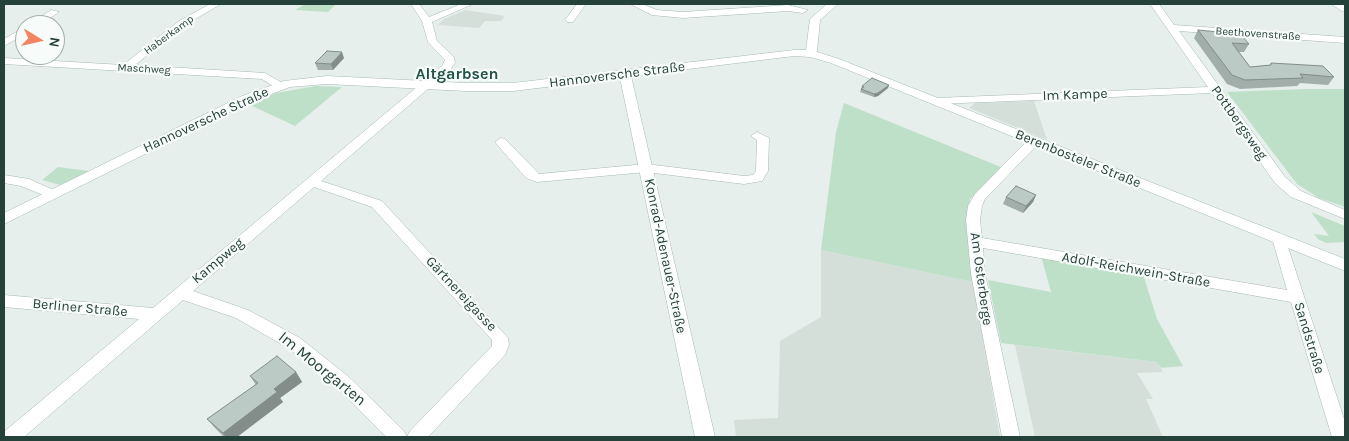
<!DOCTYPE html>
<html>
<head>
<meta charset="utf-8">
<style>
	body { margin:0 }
	#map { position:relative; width:1349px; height:441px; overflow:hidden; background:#e6efeb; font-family:Karla,sans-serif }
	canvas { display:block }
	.frame { position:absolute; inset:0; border:5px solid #24423a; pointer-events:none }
	.north { position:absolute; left:15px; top:15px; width:50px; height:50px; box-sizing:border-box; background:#f7fbf9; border:1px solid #a3b1ad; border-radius:50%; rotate:99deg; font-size:14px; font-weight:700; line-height:20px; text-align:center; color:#24423a }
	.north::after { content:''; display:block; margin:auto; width:18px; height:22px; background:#f4845f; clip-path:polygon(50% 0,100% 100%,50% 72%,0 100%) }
</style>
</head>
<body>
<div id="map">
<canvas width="1349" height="441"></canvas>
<div class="frame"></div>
<div class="north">N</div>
</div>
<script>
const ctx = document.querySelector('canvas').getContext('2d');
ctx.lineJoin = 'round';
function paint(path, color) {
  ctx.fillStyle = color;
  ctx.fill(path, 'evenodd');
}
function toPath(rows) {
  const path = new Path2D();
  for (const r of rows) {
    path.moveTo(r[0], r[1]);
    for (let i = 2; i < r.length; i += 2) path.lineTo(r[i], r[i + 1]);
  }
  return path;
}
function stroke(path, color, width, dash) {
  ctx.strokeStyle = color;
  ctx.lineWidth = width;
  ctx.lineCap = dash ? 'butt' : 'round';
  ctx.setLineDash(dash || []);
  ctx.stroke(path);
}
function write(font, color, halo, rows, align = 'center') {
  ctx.font = font + ' Karla,sans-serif';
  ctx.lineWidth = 4.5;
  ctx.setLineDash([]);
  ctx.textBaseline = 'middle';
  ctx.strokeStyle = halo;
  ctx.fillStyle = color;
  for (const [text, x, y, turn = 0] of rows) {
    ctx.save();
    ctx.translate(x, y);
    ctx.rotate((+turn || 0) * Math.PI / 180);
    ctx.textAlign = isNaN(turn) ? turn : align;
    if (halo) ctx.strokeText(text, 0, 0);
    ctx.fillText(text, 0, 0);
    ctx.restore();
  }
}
paint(toPath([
	[465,10,505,16,501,21,485,21,479,28,438,25,444,19],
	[1034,101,1047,140,969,108,975,103],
	[821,250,973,282,1000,437,736,437,734,420,778,418,780,341,821,317],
	[1015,345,1157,362,1163,372,1137,373,1153,399,1146,399,1163,437,1035,437]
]), '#d4dfda');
paint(toPath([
	[306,4,336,4,328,12,295,10],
	[316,86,342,87,295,126,248,104,276,93],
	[1304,89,1345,89,1345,207,1319,198,1297,184,1227,92],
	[844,103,1003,168,970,199,973,282,821,250,836,132],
	[58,167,89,171,60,185,42,180],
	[1311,212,1345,226,1345,242,1326,243,1318,239,1314,234,1329,236],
	[1041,256,1143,274,1157,319,1183,366,1161,368,1157,362,1001,343,988,280,1051,292]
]), '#bfe0c8');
const street = toPath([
	[210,4,221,4,185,25,135,65,265,73,284,84,284,88,276,88,262,79,4,64,4,58,123,65,179,21,210,4],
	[411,4,419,4,429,17,461,4,473,4,432,22,437,41,454,57,455,63,450,70,321,181,382,201,508,338,509,345,505,355,428,437,386,437,337,387,288,348,236,318,183,300,24,437,4,437,5,431,139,319,4,307,4,295,153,308,442,66,445,60,428,42,422,21,411,4],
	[314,187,372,207,492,340,492,346,410,431,407,437,404,431,349,377,300,338,248,310,193,291,314,187],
	[577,4,586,4,573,22,567,22,565,20,577,4],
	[630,4,642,4,657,10,683,12,788,5,808,10,803,13,788,11,683,18,652,15,630,4],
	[1150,4,1159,4,1174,25,1345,37,1345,43,1179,31,1285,177,1301,191,1345,210,1345,219,1291,197,1275,183,1212,93,936,104,930,101,936,98,1208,87,1150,4],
	[1331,4,1345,5,1345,12,1342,11,1331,4],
	[51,10,59,12,40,25,28,25,51,10],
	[25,27,25,34,4,46,4,39,25,27],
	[757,132,769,138,768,171,762,181,744,184,646,172,537,182,526,178,495,142,501,138,505,139,539,174,646,164,744,176,753,175,756,171,757,140,751,136,757,132],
	[1034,137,1038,138,1040,141,1038,144,985,199,982,206,980,220,982,238,1287,290,1272,238,1279,233,1284,235,1345,422,1345,437,1332,437,1291,302,983,248,985,274,1020,437,1002,437,971,274,966,220,968,206,975,194,1030,138,1034,137],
	[4,175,29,179,58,192,60,195,53,199,21,186,4,183,4,175]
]);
const secondary = toPath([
	[827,4,838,4,820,20,817,52,839,59,1345,259,1345,271,831,63,810,57,794,56,631,76,715,437,695,437,620,78,513,91,466,91,327,84,290,87,250,102,4,224,4,213,242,96,284,81,327,76,466,83,513,83,794,50,806,50,810,19,827,4]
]);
stroke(street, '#a8b8b2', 1);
stroke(secondary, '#a4bbb3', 1);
paint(street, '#fff');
paint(secondary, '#fff');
paint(toPath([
	[1198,30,1249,44,1244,52,1239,52,1250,67,1270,65,1271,63,1334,77,1328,85,1300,83,1297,86,1240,89,1227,84,1194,38],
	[344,58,333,70,318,70,315,63],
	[862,86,888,88,878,96,874,97,860,92],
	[1036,195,1033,202,1023,213,1003,204,1006,197],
	[296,372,302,382,280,398,283,402,237,437,224,437,215,428,207,419,256,385,250,376]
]), '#a1aea9');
paint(toPath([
	[342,52,344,58,333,70,331,64],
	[889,85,888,88,878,96,874,97,874,94],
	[1036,195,1033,202,1023,213,1026,206],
	[296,372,302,382,280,398,283,402,237,437,226,437,223,433,274,389]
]), '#838d89');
const building = toPath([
	[1198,30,1240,34,1249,44,1232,43,1250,67,1271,65,1271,63,1323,66,1334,77,1300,74,1303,78,1245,80,1232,75,1198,30],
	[327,51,342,52,331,64,315,63,327,51],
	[872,78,889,85,878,93,874,94,861,89,864,87,862,86,872,78],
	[1016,186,1036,195,1026,206,1006,197,1016,186],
	[277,356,296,372,274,389,277,392,223,433,207,419,258,383,250,376,277,356]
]);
paint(building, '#bbcac4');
stroke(building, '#838d89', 1);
write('11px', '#24423a', '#f7fbf9', [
	["Beethovenstraße",1258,34,4],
	["Haberkamp",169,35,-36],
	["Maschweg",144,69,3]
]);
write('14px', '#24423a', '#f7fbf9', [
	["Hannoversche Straße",617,75,-7],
	["Im Kampe",1075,95,-2],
	["Hannoversche Straße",206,120,-25],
	["Pottbergsweg",1239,123,55],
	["Berenbosteler Straße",1078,159,22],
	["Konrad-Adenauer-Straße",665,256,78],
	["Kampweg",218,261,-40],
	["Adolf-Reichwein-Straße",1136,270,10],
	["Am Osterberge",981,279,82],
	["Gärtnereigasse",461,294,47],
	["Berliner Straße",80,308,5],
	["Sandstraße",1309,338,73]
]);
write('bold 16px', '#1f5548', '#f7fbf9', [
	["Altgarbsen",457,74]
]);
write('16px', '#24423a', '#f7fbf9', [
	["Im Moorgarten",322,369,39]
]);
</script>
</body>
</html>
